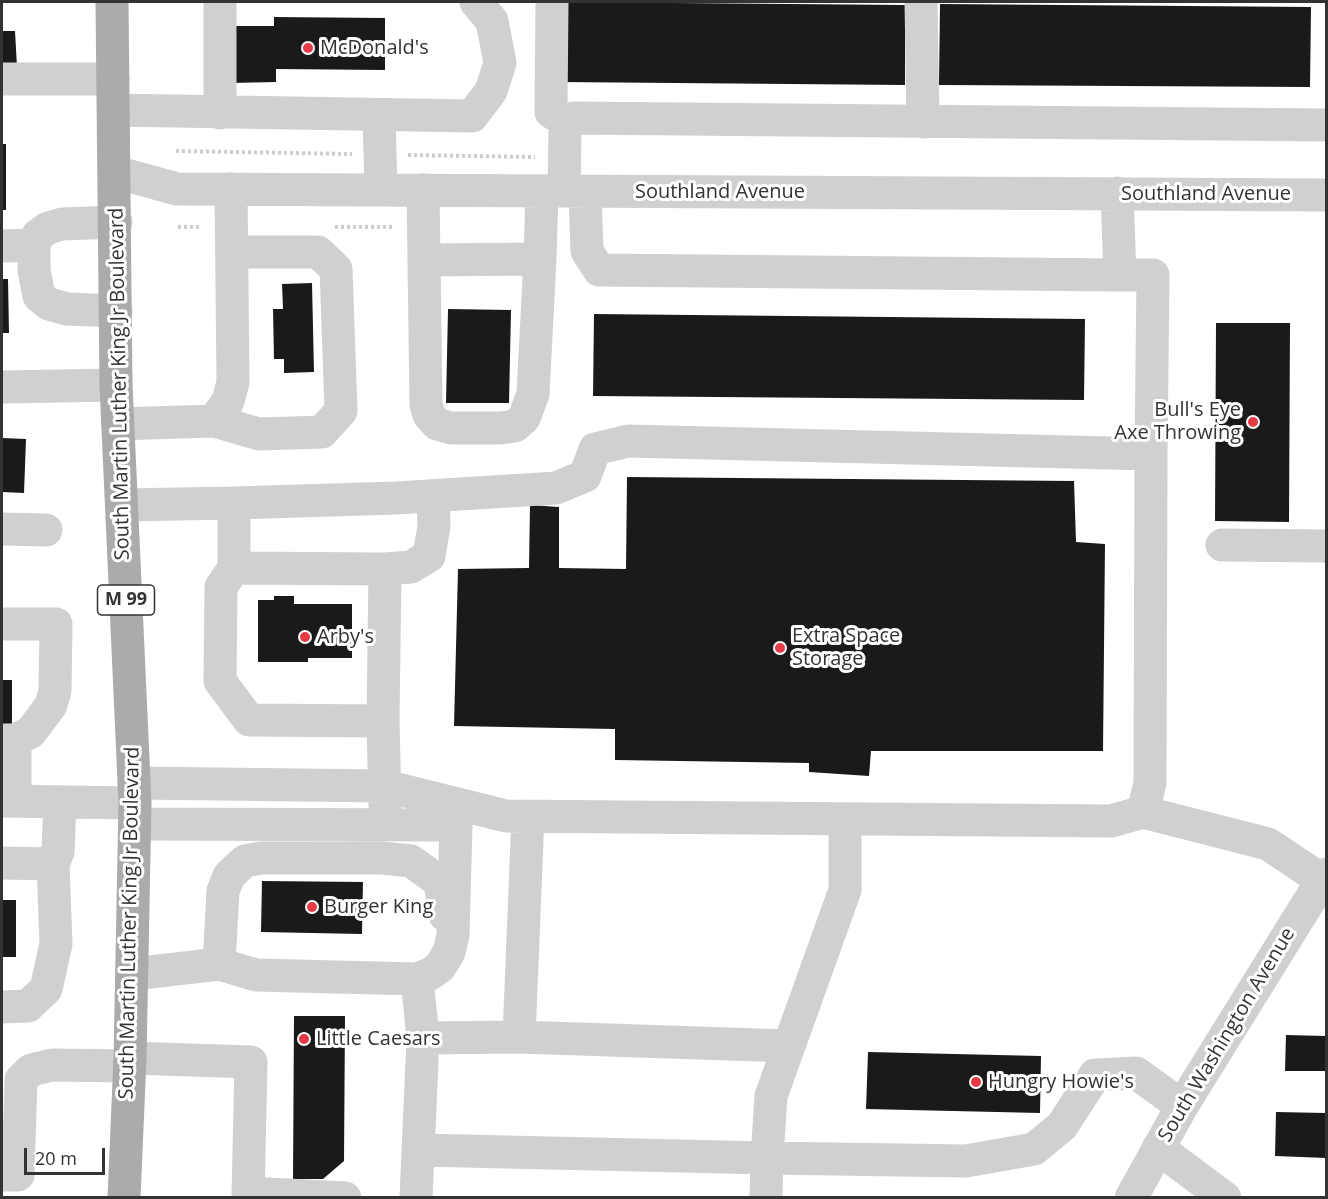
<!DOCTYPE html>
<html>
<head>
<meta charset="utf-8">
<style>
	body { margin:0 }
	#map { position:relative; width:1328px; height:1199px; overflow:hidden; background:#fff; font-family:"Open Sans",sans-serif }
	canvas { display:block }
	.frame { position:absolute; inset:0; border:3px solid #333; pointer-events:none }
	.scale { position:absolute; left:24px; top:1148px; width:81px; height:27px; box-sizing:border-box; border:3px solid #333; border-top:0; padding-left:8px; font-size:18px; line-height:21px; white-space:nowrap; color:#333; -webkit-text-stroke:4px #fff; paint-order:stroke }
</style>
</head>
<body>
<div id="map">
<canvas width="1328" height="1199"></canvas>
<div class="frame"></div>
<div class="scale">20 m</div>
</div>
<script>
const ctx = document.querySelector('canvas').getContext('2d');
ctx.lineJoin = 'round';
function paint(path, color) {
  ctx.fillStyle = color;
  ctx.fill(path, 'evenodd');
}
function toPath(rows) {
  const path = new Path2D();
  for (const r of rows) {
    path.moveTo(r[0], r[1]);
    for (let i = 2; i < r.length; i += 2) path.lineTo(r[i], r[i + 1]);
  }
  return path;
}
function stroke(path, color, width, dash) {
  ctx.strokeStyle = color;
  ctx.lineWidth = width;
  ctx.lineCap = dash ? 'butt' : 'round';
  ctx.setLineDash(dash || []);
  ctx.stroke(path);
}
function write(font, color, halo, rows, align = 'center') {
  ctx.font = font + ' "Open Sans",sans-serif';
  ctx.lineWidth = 6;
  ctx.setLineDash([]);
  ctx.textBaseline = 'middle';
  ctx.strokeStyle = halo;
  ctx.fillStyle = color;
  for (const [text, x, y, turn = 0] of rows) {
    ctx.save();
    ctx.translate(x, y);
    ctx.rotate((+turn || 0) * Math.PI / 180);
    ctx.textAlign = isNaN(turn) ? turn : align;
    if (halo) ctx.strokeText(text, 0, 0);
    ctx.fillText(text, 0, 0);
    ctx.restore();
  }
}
paint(toPath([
	[560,2,905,5,905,85,559,82],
	[940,4,1311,7,1310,87,939,85],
	[274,17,385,18,385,70,276,69,276,82,230,83,230,26,274,26],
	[2,31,15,31,17,67,2,67],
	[2,144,6,144,6,210,2,210],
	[2,279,8,279,9,333,2,333],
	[312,283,314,372,284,373,284,359,274,359,273,309,283,309,282,284],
	[448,309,511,310,509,403,446,403],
	[594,314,1085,319,1084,400,593,396],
	[1216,323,1290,323,1289,522,1215,521],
	[2,438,26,439,24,493,2,492],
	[627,477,1074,481,1076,542,1105,544,1103,751,871,751,869,776,809,772,809,763,615,760,615,729,454,726,458,569,529,568,530,505,559,507,559,568,626,569],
	[274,596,294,596,294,604,352,604,352,658,308,658,308,662,258,662,258,600,274,600],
	[2,680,12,680,12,726,2,726],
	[262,881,363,882,362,934,261,932],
	[2,900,16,900,16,957,2,957],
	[294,1016,345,1016,344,1161,323,1179,293,1179],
	[1286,1035,1326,1036,1326,1071,1285,1071],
	[868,1052,1041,1056,1040,1113,866,1109],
	[1276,1112,1326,1113,1326,1158,1275,1156]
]), '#1a1a1a');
stroke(toPath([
	[176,151,352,154],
	[408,155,535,157],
	[178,227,202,227],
	[335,227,394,227]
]), '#cdcdcd', 4, [3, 3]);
stroke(toPath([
	[220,2,220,113],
	[552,2,551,112,567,122],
	[921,2,923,122],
	[2,79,113,79],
	[114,110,472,116,491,91,500,63,492,21,476,2],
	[379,116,381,190],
	[115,172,177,189,1326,195],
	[423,190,424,260,540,259,542,191],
	[564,191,565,130,567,122,573,118,1326,125],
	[585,192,587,251,599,270,1120,275,1117,193],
	[116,222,62,224,48,228,38,235,34,245,34,270,39,296,49,304,67,309,116,311],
	[2,246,34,245],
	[424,260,426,405,429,415,437,424,451,428,501,428,515,426,524,418,533,394,540,259],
	[1120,275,1153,275,1151,454],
	[2,387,116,385],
	[214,421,259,434,322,432,341,411,336,269,318,252,232,252],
	[118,424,214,421,228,401,233,382,231,189],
	[122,505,234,503,234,568,221,587,220,681,249,720,383,721,385,807],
	[2,529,46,530],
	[1222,545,1326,546],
	[234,568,385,569,383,721],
	[385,569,411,567,429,556,434,526,433,496],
	[2,624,56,624,55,691,51,705,31,732,15,740,2,740],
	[15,740,15,801],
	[134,783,385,786,506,816,1111,821,1143,812,1150,783,1151,454,628,441,595,449,585,476,556,488,396,498,234,503],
	[2,801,135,803],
	[1143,812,1268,844,1322,880],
	[2,863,53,864,58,852,60,802],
	[219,964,223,891,229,876,236,869,245,861,261,858,382,858,411,861,440,882,445,915],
	[133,974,219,964,256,975,417,979,430,974,440,967,449,952,453,935,456,825,135,824],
	[2,1007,28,1006,46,989,56,944,53,864],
	[519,1037,789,1046],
	[423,1038,519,1037,528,816],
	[130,1058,251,1062,248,1198],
	[1158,1148,1225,1198],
	[420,1150,767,1158,771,1096,845,890,845,819],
	[2,1175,18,1175,21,1080,31,1070,52,1065,130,1066],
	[248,1193,345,1198],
	[416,1198,423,1038,417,979],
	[766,1198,767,1158,966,1161,1034,1149,1062,1126,1095,1075,1136,1073,1182,1106],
	[1131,1198,1182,1106,1326,874]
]), '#d0d0d0', 33);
stroke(toPath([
	[112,2,116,385,135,803,130,1058,124,1198]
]), '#ababab', 33);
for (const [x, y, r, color] of [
	[308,48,6,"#e63946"],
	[1253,422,6,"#e63946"],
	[305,637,6,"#e63946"],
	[780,648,6,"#e63946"],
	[312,907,6,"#e63946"],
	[304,1039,6,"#e63946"],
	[976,1082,6,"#e63946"]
]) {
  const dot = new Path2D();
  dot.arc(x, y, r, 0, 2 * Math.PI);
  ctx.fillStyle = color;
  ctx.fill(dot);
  stroke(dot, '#fff', 2);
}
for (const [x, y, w] of [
	[126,600,57]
]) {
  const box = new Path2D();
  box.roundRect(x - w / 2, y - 15, w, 30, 4.5);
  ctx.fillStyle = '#fff';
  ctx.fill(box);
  stroke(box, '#333', 1.5);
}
write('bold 18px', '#333', null, [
	["M 99",126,600]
]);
write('20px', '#333', '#fff', [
	["McDonald's",320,48],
	["Bull's Eye",1241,410,"right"],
	["Axe Throwing",1241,433,"right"],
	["Extra Space",792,636],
	["Storage",792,659],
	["Arby's",317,637],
	["Burger King",324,907],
	["Little Caesars",316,1039],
	["Hungry Howie's",988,1082]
], 'left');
write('20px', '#333', '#fff', [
	["Southland Avenue",720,192],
	["Southland Avenue",1206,194],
	["South Martin Luther King Jr Boulevard",120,384,-91],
	["South Martin Luther King Jr Boulevard",130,923,-89],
	["South Washington Avenue",1227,1035,-59]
]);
</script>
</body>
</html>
